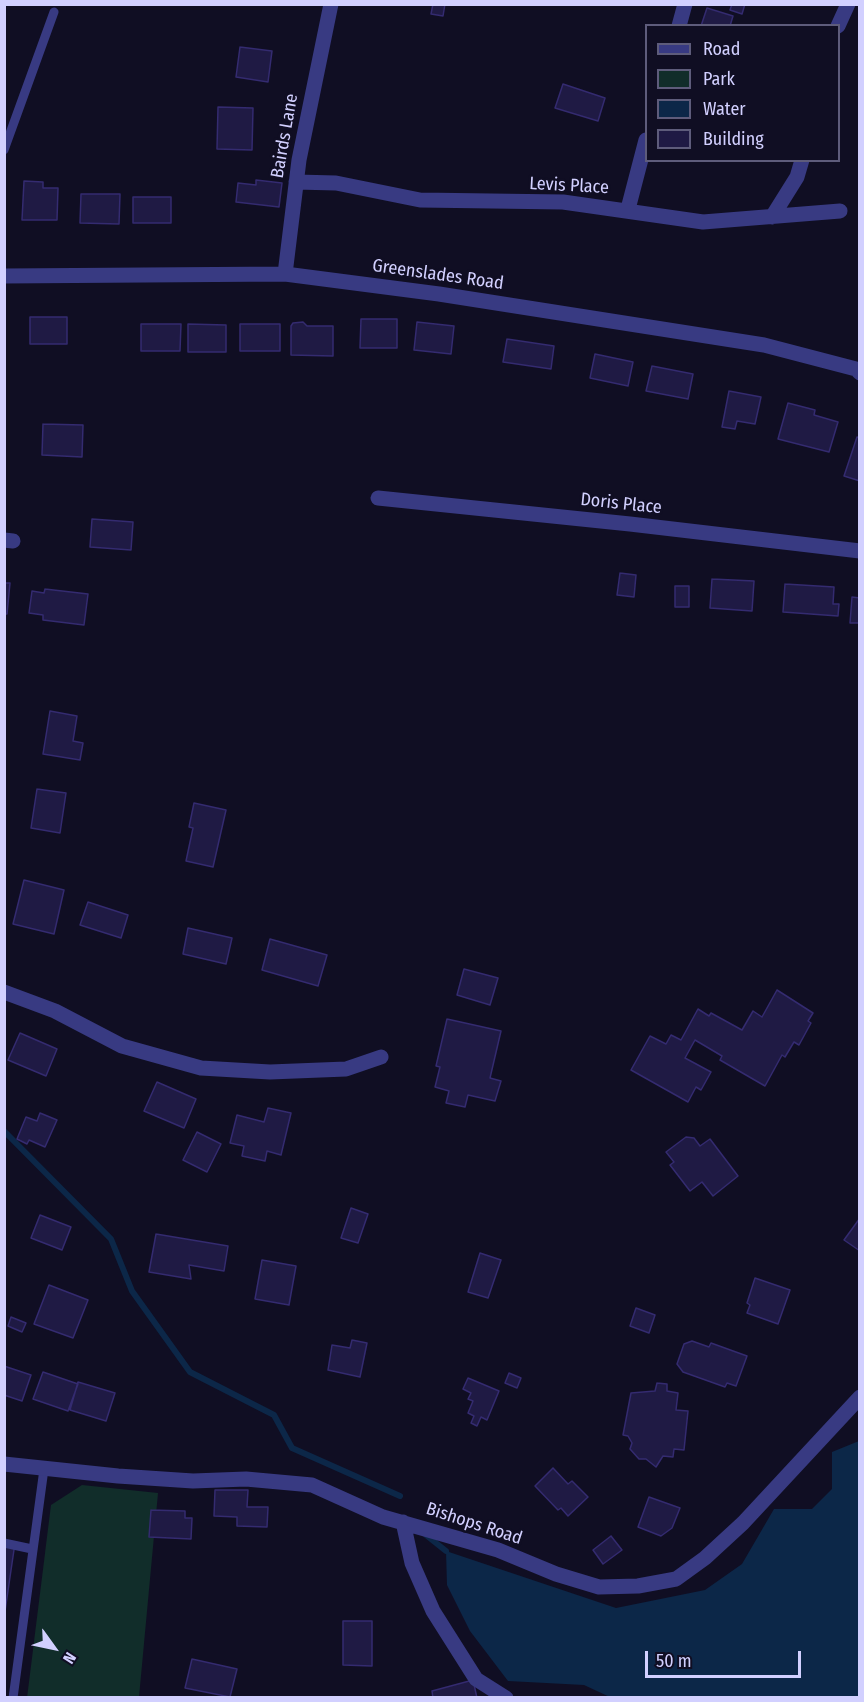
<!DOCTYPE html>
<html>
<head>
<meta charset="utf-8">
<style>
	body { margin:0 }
	#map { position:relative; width:864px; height:1702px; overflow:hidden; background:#100e23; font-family:"Fira Sans Condensed",sans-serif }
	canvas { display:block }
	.frame { position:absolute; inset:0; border:6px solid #d2d0ff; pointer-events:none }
	.legend { position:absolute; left:645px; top:24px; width:195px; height:138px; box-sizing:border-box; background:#100e23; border:2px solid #5e5c7b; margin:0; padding:8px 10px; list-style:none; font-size:18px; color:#d2d0ff }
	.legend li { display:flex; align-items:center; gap:12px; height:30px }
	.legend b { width:30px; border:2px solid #5e5c7b }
	.north { position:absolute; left:24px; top:1618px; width:60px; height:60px; -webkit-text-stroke:4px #100e23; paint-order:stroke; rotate:123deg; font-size:16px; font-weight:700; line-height:24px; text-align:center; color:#d2d0ff }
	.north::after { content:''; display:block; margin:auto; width:21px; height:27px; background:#d2d0ff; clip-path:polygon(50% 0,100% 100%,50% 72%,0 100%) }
	.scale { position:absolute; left:645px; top:1651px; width:156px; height:27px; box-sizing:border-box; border:3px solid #d2d0ff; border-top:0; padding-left:8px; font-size:18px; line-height:21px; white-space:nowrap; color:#d2d0ff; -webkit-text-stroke:4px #100e23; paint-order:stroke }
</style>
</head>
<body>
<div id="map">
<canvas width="864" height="1702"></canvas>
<div class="frame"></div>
<ul class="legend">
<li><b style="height:8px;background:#383a82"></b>Road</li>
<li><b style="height:16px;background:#112d2a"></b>Park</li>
<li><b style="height:16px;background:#0c2748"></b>Water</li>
<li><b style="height:16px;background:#1f1a44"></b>Building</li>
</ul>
<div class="north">N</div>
<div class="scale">50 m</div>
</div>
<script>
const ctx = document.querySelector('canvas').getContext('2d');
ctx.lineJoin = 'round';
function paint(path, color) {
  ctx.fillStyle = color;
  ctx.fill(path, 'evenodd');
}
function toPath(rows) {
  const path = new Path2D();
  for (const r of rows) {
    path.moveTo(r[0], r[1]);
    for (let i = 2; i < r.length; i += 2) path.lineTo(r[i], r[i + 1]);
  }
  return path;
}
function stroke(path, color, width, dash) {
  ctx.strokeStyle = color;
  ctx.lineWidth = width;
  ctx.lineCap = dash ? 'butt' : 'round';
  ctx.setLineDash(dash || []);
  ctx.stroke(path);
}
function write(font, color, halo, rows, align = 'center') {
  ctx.font = font + ' "Fira Sans Condensed",sans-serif';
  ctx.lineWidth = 5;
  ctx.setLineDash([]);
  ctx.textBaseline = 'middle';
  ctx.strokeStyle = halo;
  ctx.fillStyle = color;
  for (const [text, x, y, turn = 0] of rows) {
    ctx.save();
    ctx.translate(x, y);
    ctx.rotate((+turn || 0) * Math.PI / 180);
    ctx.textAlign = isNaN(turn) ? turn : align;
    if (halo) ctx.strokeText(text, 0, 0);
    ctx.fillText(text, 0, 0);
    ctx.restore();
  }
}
paint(toPath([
	[82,1485,158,1493,139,1697,27,1698,51,1505]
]), '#112d2a');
paint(toPath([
	[859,1441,859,1697,612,1698,584,1685,508,1681,470,1631,447,1585,446,1551,616,1608,705,1590,742,1564,774,1509,812,1509,832,1489,832,1452]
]), '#0c2748');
stroke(toPath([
	[4,1131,111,1239,132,1291,190,1372,274,1415,292,1448,400,1496],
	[426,1535,446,1551]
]), '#0c2748', 6);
const building = toPath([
	[433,4,445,4,443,16,431,14,433,4],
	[732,4,745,4,742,14,730,10,732,4],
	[707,8,733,16,730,26,701,26,707,8],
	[240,47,272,51,268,82,236,77,240,47],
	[563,84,605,98,598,121,555,108,563,84],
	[218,107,253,108,252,150,217,149,218,107],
	[256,180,282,183,279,207,236,202,238,183,256,185,256,180],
	[24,181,43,182,43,188,58,188,57,220,22,220,24,181],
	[81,194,120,194,119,224,80,223,81,194],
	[133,197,171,197,171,223,133,223,133,197],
	[30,317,67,317,67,344,30,344,30,317],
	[361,319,397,319,397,348,360,348,361,319],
	[303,322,307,326,333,326,333,356,291,355,291,326,293,323,303,322],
	[417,322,454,326,451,354,414,350,417,322],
	[141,324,181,324,180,351,141,351,141,324],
	[188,324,226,325,226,352,188,352,188,324],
	[240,324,280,324,280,351,240,351,240,324],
	[507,339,554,346,551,369,503,362,507,339],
	[595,354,633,362,628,386,590,378,595,354],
	[652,366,693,374,688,399,646,391,652,366],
	[729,391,761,397,755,424,737,421,735,429,722,427,729,391],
	[788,403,815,410,814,415,838,422,829,452,778,439,788,403],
	[43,424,83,425,82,457,42,455,43,424],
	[857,437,860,438,860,481,844,476,857,437],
	[92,519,133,522,131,550,90,547,92,519],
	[620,573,636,575,634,597,617,595,620,573],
	[712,579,754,581,752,611,710,608,712,579],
	[4,583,10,583,7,614,4,614,4,583],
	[785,584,834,587,833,604,839,604,838,616,783,612,785,584],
	[675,586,689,586,689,607,675,607,675,586],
	[45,589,88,594,84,625,43,620,43,615,29,613,32,591,44,593,45,589],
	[852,597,860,598,860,623,850,623,852,597],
	[50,711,77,716,73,741,83,743,80,760,43,754,50,711],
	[37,789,66,793,60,833,31,828,37,789],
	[194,803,226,810,213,867,186,861,193,828,189,827,194,803],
	[24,880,64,890,54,934,13,924,24,880],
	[88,902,128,915,121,938,80,925,88,902],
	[188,928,232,938,226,964,183,954,188,928],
	[270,939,327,955,318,986,262,970,270,939],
	[464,969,498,978,490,1005,457,995,464,969],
	[777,990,813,1013,808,1021,811,1023,799,1045,794,1042,785,1057,782,1055,765,1086,720,1060,722,1056,695,1040,685,1058,711,1072,701,1090,696,1087,688,1102,631,1070,650,1036,666,1044,671,1035,681,1040,698,1009,709,1016,711,1013,742,1030,753,1011,762,1017,777,990],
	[447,1019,501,1031,490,1078,501,1081,495,1101,468,1095,465,1107,446,1103,449,1091,435,1087,440,1067,436,1066,447,1019],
	[20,1033,57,1049,46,1076,8,1060,20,1033],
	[157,1082,196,1099,184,1128,144,1111,157,1082],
	[268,1108,291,1113,281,1155,267,1151,265,1161,242,1156,244,1146,230,1143,237,1115,264,1122,268,1108],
	[40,1113,57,1120,45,1147,29,1140,27,1144,17,1139,26,1117,37,1121,40,1113],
	[197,1132,221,1144,207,1172,183,1160,197,1132],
	[686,1137,694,1138,700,1146,710,1139,738,1176,713,1196,702,1182,690,1191,670,1165,674,1162,666,1152,686,1137],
	[351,1208,368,1214,358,1243,341,1238,351,1208],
	[40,1215,71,1227,62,1250,31,1238,40,1215],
	[860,1218,860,1251,844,1240,860,1218],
	[156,1234,228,1246,224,1271,189,1265,191,1279,149,1272,156,1234],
	[480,1253,501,1260,488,1298,468,1292,480,1253],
	[262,1260,296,1266,289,1305,255,1299,262,1260],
	[755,1278,790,1290,778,1324,747,1313,750,1305,747,1303,755,1278],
	[49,1285,88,1300,73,1338,34,1324,49,1285],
	[636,1308,655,1315,649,1333,630,1326,636,1308],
	[11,1317,26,1323,22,1332,8,1326,11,1317],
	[352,1340,367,1343,360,1377,328,1370,332,1345,350,1348,352,1340],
	[692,1341,709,1347,711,1343,747,1356,736,1386,727,1383,725,1387,683,1372,677,1364,684,1344,692,1341],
	[4,1366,31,1375,22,1401,4,1395,4,1366],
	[43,1372,78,1384,68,1411,33,1399,43,1372],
	[509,1373,521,1378,517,1388,505,1383,509,1373],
	[468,1378,499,1391,487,1420,481,1417,477,1426,471,1423,474,1416,468,1413,473,1401,468,1399,471,1393,463,1389,468,1378],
	[78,1382,115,1393,106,1421,70,1410,78,1382],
	[657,1383,667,1384,667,1391,678,1393,676,1410,688,1411,684,1450,674,1449,673,1457,663,1456,656,1467,646,1459,639,1459,630,1449,632,1443,628,1436,623,1435,631,1393,655,1391,657,1383],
	[553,1468,568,1484,572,1481,588,1497,568,1516,561,1508,558,1510,535,1486,553,1468],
	[215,1490,248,1490,247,1507,268,1507,267,1527,237,1526,237,1517,214,1516,215,1490],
	[649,1497,680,1508,672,1528,661,1536,638,1527,649,1497],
	[151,1510,185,1511,185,1518,192,1518,191,1539,149,1537,151,1510],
	[611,1536,622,1550,603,1564,593,1550,611,1536],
	[4,1542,15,1543,4,1618,4,1542],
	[343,1621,372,1621,372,1666,343,1665,343,1621],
	[192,1659,237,1669,230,1697,185,1688,192,1659],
	[473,1680,477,1698,433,1698,432,1691,473,1680]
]);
paint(building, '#1f1a44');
stroke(building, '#342b70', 1.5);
stroke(toPath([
	[4,150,54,12],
	[4,1543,32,1549],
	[13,1698,44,1469]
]), '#383a82', 9);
stroke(toPath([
	[679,26,685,4],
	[838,26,848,4],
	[296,182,336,183,420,200,563,202,703,222,840,211],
	[628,209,646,140],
	[772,217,797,177,802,160],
	[285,274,299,160,331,4],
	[4,276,285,274,439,294,764,345,856,369,860,373],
	[378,498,630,524,860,551],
	[4,540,13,541],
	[4,992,55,1011,122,1046,201,1068,270,1072,346,1069,381,1057],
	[4,1464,118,1476,193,1481,246,1479,312,1485,383,1517,498,1550,556,1574,599,1587,638,1586,676,1579,705,1558,743,1523,860,1397],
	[403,1522,412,1563,433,1611,476,1679,506,1698]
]), '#383a82', 15);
write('18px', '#d2d0ff', '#100e23', [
	["Bairds Lane",285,136,-80],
	["Levis Place",569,186,3],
	["Greenslades Road",438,275,8],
	["Doris Place",621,504,6],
	["Bishops Road",474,1524,18]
]);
</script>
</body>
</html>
